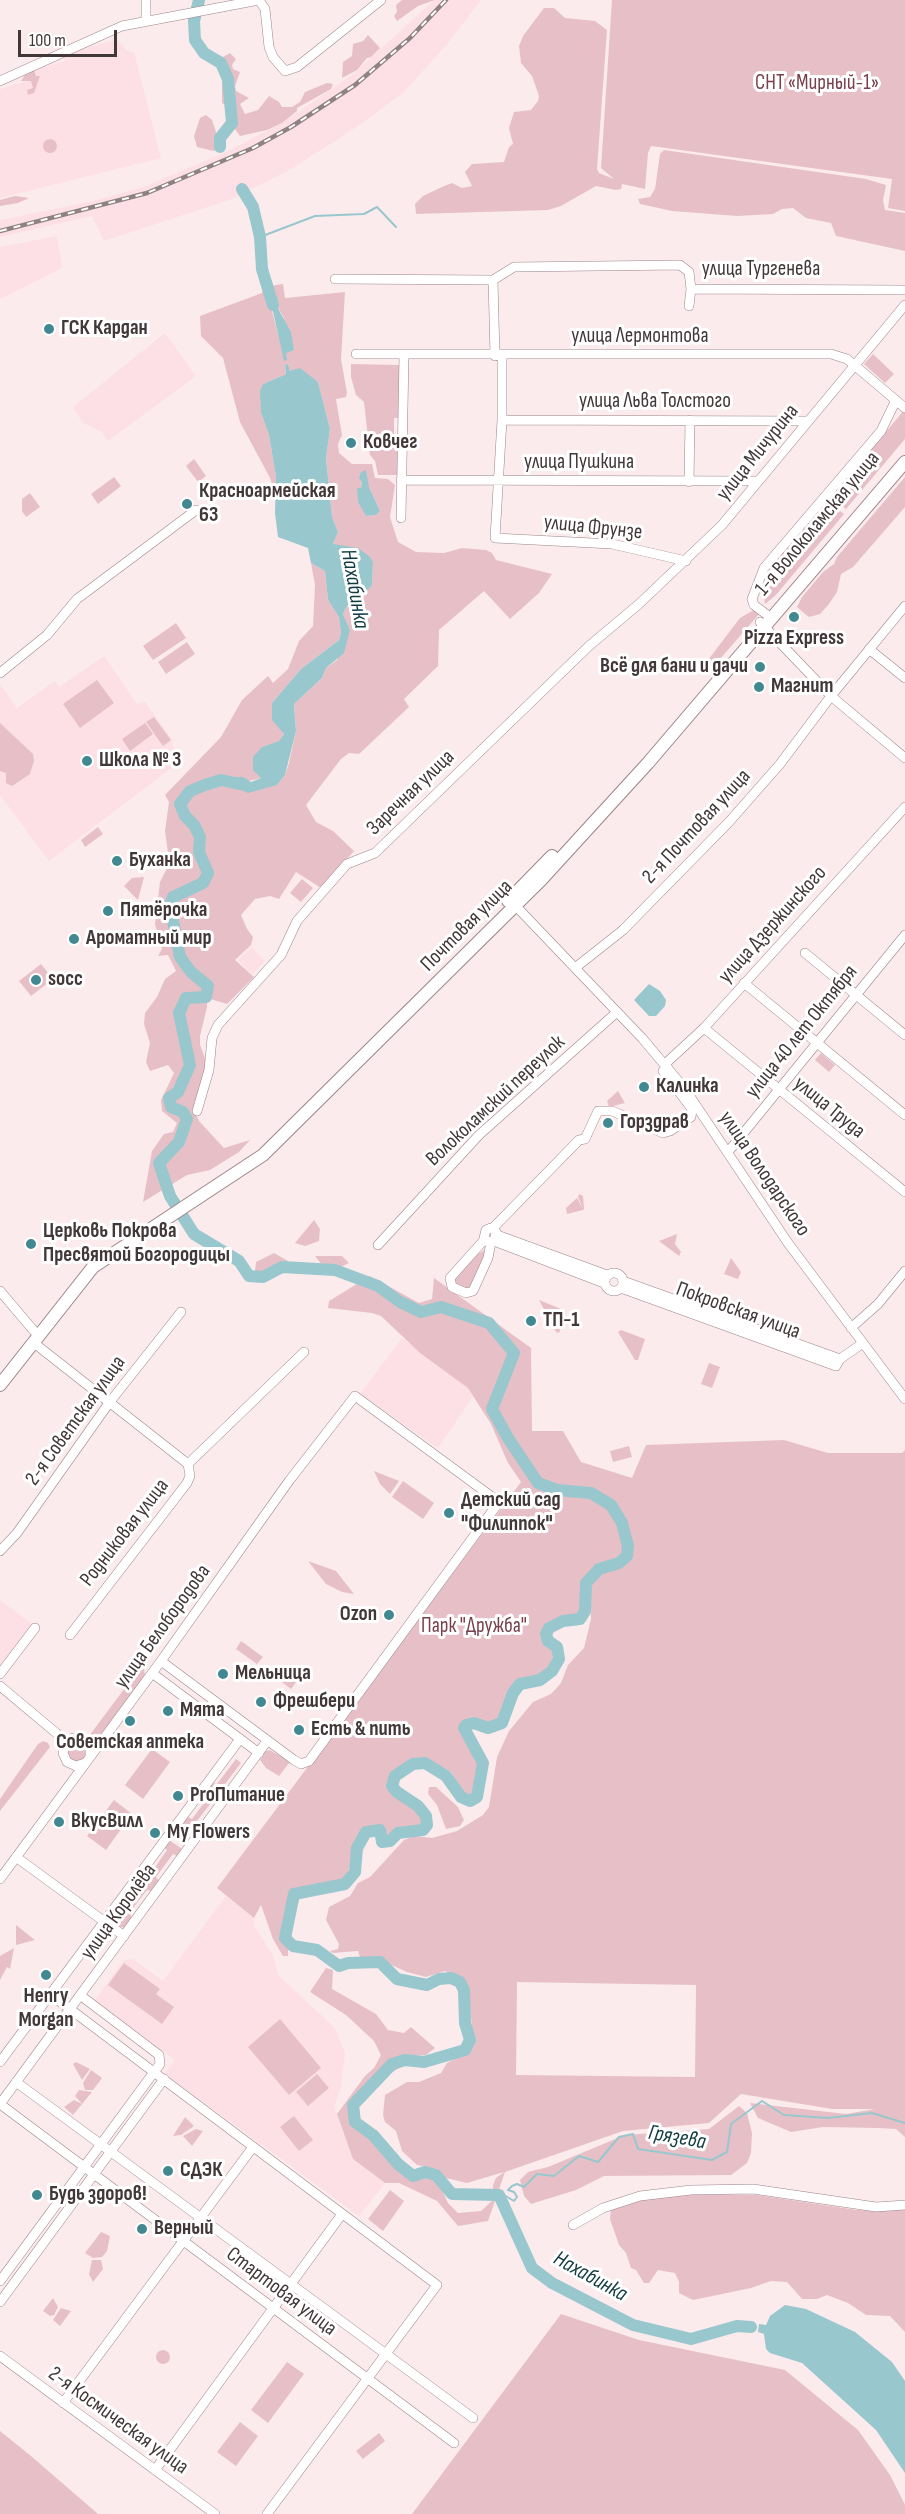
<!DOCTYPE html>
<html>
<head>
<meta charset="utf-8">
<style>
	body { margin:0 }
	#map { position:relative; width:905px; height:2514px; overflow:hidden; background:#fbebed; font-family:"Sofia Sans Condensed",sans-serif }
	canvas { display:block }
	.scale { position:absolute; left:18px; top:30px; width:99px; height:27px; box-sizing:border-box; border:3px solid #423739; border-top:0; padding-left:8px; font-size:18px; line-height:21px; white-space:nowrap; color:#423739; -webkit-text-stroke:4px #fff; paint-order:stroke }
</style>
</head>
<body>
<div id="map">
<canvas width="905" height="2514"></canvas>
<div class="scale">100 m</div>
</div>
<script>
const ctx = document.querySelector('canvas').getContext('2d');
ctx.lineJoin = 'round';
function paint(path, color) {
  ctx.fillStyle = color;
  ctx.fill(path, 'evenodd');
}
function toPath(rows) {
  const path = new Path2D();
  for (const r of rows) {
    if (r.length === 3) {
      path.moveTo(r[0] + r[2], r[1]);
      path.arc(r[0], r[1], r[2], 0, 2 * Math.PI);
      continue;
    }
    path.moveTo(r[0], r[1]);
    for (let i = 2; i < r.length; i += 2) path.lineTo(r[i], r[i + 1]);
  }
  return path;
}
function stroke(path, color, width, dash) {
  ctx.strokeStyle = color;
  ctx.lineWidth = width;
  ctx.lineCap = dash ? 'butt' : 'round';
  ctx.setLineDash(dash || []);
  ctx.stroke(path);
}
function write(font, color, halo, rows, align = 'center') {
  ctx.font = font + ' "Sofia Sans Condensed",sans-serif';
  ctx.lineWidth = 6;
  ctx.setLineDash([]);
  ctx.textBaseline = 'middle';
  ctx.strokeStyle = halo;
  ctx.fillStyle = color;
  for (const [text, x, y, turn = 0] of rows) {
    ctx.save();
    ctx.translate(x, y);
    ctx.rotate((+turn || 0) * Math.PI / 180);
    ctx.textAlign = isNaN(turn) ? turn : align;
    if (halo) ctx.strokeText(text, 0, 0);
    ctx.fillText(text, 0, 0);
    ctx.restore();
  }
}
paint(toPath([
	[434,0,481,0,448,43,404,92,358,126,293,168,232,199,104,241,92,216,0,237,0,220,89,202,143,187,226,152,282,123,352,75],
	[117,39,127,51,134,52,161,158,0,198,0,89,31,80,34,70,65,61,64,55],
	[57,236,62,268,0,299,0,247],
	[165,333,196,376,108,441,102,432,83,423,73,407],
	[104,656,137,704,145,702,173,741,172,745,177,752,170,769,49,861,0,795,0,684,17,708,55,681,59,687],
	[252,947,265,961,252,974,238,960],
	[402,1338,468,1388,473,1397,438,1448,360,1394],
	[0,1600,33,1625,0,1668],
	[226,1896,254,1918,254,1926,273,1955,278,1975,334,2027,345,2053,341,2087,334,2107,353,2159,385,2183,359,2216,165,2074,175,2060,94,2001,124,1960,133,1959,163,1981]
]), '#fde0e5');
paint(toPath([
	[402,0,435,0,418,6,397,21,394,16,397,12,396,5],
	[612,0,905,0,905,211,888,208,892,179,651,146,648,153,645,189,622,184,621,189,616,190,596,186,561,206,548,210,416,214,415,204,423,196,442,187,452,183,462,188,472,186,465,172,472,164,504,162,509,147,513,144,509,128,514,112,531,110,538,101,539,96,532,76,521,63,519,46,523,36,544,8,554,8,565,18,595,21,607,30,597,169,599,173,614,179,601,168],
	[368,35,380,48,371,57,367,58,357,70,342,78,343,62,352,56,353,44,363,41],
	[230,53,236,59,232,65,233,69,240,72,235,86,236,91,249,98,240,104,245,114,258,110,269,96,279,102,282,107,292,107,300,102,305,92,327,83,333,84,331,89,297,108,297,111,282,123,267,130,240,136,229,121,227,106,222,103,222,61,223,57],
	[34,70,36,76,40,76,34,93,28,95,27,90,33,88,31,81,21,81,26,73],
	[206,115,212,120,220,144,214,151,197,147,194,136,200,118],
	[50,146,7],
	[664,150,866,179,886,185,883,200,885,210,905,213,905,251,836,236,831,223,806,218,793,208,782,209,773,214,737,216,672,211,640,204,638,199,650,197,655,189,660,154],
	[15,196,29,198,18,203,0,206,0,200],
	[283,284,285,298,345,292,341,359,347,393,346,397,336,399,342,435,338,444,339,453,352,464,372,464,375,478,388,479,395,485,390,517,398,542,416,552,444,553,462,548,486,550,492,553,496,560,552,574,539,593,510,619,484,591,439,630,438,666,404,699,409,707,359,754,349,753,341,759,306,805,316,822,333,831,354,851,321,888,296,872,279,899,270,896,255,899,241,915,247,929,253,937,251,945,235,960,254,977,227,1004,207,998,207,1007,200,1036,200,1045,207,1064,195,1112,199,1121,224,1148,250,1140,239,1152,210,1170,187,1175,143,1202,152,1151,164,1134,173,1132,177,1123,162,1111,161,1100,174,1073,168,1065,150,1071,146,1062,150,1043,144,1024,145,1013,157,997,165,979,176,971,168,955,158,956,162,949,155,924,160,882,167,868,168,853,165,831,169,802,165,795,221,737,242,700,268,676,273,683,288,669,299,641,313,626,315,585,311,563,325,571,328,600,339,617,341,633,339,640,301,669,272,703,284,733,280,741,262,747,261,778,233,785,277,785,285,775,289,763,296,731,294,704,322,678,326,668,337,660,350,630,343,614,347,606,362,597,372,584,373,562,333,544,338,532,332,517,326,458,330,429,318,382,290,371,288,364,285,365,286,374,263,384,261,413,269,435,276,477,276,497,270,478,240,422,223,358,201,336,200,316,262,293,263,287],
	[272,290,275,303,284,318,285,361,271,307],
	[362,481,369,487,380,511,376,515,366,516,358,488,361,488],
	[873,354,894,374,885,383,864,364],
	[351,364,400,365,400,418,394,418,394,439,400,441,399,475,378,475,375,461,370,455,364,402,356,395,351,377],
	[905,409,905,439,846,509,831,498],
	[194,459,206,476,198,482,186,466],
	[114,477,121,486,98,504,91,494],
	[905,477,905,507,853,567,841,574,837,592,829,604,820,614,809,617,804,613,797,607,802,597,823,572,834,564,837,557],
	[30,493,40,507,26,517,22,511,22,499],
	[835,507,844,514,775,596,765,604,762,584,767,580,769,566,775,558,789,547,807,525,819,531],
	[754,610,760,613,713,667,710,667,708,660,740,618],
	[176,623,186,638,153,660,143,646],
	[187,642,195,654,166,674,158,662],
	[97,680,114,703,80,728,63,704],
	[154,717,171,740,163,746,146,722],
	[0,723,33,754,34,761,30,774,12,786,6,783,6,773,0,771],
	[145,723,153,734,130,751,122,739],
	[98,827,103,834,85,847,81,840],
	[144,877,138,900,124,886,132,878],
	[302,879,313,888,301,902,290,893],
	[41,964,53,979,31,996,19,981],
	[821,1053,835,1065,829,1072,815,1060],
	[618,1091,625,1103,609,1107,607,1101],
	[579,1194,583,1196,584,1209,583,1210,567,1214,566,1208,577,1198,583,1209,578,1197],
	[314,1220,320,1229,319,1241,305,1246,295,1243],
	[677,1234,675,1244,681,1252,679,1256,659,1241],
	[488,1248,472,1288,466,1291,456,1285,454,1279,478,1254],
	[274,1253,288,1261,287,1267,263,1277,255,1271,256,1262],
	[315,1256,342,1256,349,1263,341,1267,322,1265],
	[731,1258,741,1272,738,1279,724,1274],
	[370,1276,419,1303,432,1299,434,1278,531,1348,532,1431,563,1431,581,1462,632,1478,646,1445,784,1440,828,1453,902,1453,905,1450,905,2137,896,2129,878,2128,823,2127,791,2132,758,2118,750,2103,846,2114,875,2109,832,2109,741,2094,709,2123,623,2131,505,2172,488,2221,458,2226,437,2201,399,2183,385,2183,353,2159,337,2114,365,2076,374,2068,381,2055,374,2041,346,2015,310,1992,326,1968,333,1970,332,1989,376,2014,388,2030,404,2033,411,2027,435,2048,426,2055,404,2056,403,2066,371,2084,354,2108,353,2116,357,2122,372,2140,386,2146,409,2176,433,2179,439,2183,448,2203,458,2213,481,2211,493,2200,493,2185,496,2178,504,2172,467,2183,446,2178,437,2169,417,2165,402,2151,396,2131,385,2122,383,2115,385,2095,407,2082,419,2082,441,2073,447,2063,471,2050,474,2043,467,1985,445,1971,426,1977,407,1972,374,1957,360,1957,358,1951,333,1953,330,1951,338,1949,339,1944,326,1920,329,1907,350,1896,358,1883,370,1877,404,1840,414,1836,432,1838,457,1831,483,1815,489,1807,497,1757,509,1731,533,1702,551,1694,561,1683,568,1665,584,1648,591,1619,589,1577,582,1586,583,1602,578,1616,555,1619,544,1630,548,1644,553,1649,552,1665,547,1671,514,1687,504,1715,499,1720,491,1723,467,1723,462,1728,466,1743,480,1763,475,1794,468,1797,462,1792,451,1772,438,1765,431,1762,406,1767,390,1787,393,1794,414,1803,426,1822,421,1827,399,1828,386,1838,377,1827,369,1827,356,1845,347,1875,335,1883,296,1892,288,1905,288,1956,283,1956,273,1939,261,1905,254,1918,217,1888,521,1482,508,1463,491,1424,468,1388,420,1353,381,1316,372,1313,328,1308,329,1301],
	[517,1982,696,1985,695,2077,516,2075],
	[539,1300,566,1311,559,1333,556,1332],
	[621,1330,645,1339,638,1360,635,1360,618,1332],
	[709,1363,720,1367,712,1388,701,1384],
	[89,1400,97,1406,82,1425,75,1419],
	[629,1446,632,1457,613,1462,610,1451],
	[374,1471,399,1481,390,1494,380,1484],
	[403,1481,434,1503,423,1519,392,1497],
	[308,1561,336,1571,354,1594,342,1592,326,1584],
	[241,1641,263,1657,257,1664,236,1649],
	[275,1666,297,1681,291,1689,270,1673],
	[144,1668,145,1676,95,1744,89,1736,139,1669],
	[43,1741,48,1743,50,1747,0,1811,0,1799,38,1744],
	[77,1752,10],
	[152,1749,170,1762,143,1799,125,1785],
	[270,1750,290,1762,279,1776,266,1768,260,1760,265,1751],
	[236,1759,241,1763,222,1788,225,1791,219,1800,215,1798,196,1822,199,1825,195,1831,183,1823,188,1817,192,1819,210,1795,206,1792,213,1783,217,1784],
	[429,1787,436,1787,458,1807,464,1820,460,1826,446,1829,437,1805,428,1794],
	[114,1800,132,1814,106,1850,87,1836],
	[169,1840,182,1849,177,1856,173,1854,156,1877,159,1881,151,1891,147,1890,130,1912,132,1919,126,1928,116,1926,112,1917,115,1911,125,1909,141,1887,138,1881,145,1872,151,1873,167,1850,164,1847],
	[16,1925,35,1940,16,1945],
	[14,1948,10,1969,7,1967,0,1980,0,1956],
	[124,1963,160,1989,156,1994,174,2007,162,2024,108,1985],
	[280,2019,321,2068,289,2095,248,2047],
	[76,2062,90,2069,82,2080,73,2064],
	[91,2070,102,2078,93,2090,85,2090,83,2083],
	[317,2074,329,2088,308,2106,296,2092],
	[79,2090,92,2092,73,2115,64,2107,74,2100,82,2104,75,2096],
	[739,2106,747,2113,752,2133,751,2153,747,2163,731,2175,604,2176,576,2190,531,2204,524,2196,520,2180,528,2172,548,2167,625,2135,709,2129],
	[294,2116,313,2140,299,2151,280,2127],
	[185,2117,194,2126,181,2135,173,2136],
	[196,2129,203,2131,192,2146,183,2136],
	[390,2190,404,2201,383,2231,368,2219],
	[694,2194,757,2195,857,2210,888,2211,905,2209,905,2332,890,2316,866,2315,848,2303,827,2295,817,2299,802,2299,787,2282,771,2281,751,2288,693,2300,679,2293,679,2282,675,2273,658,2270,649,2283,644,2283,636,2270,631,2268,626,2253,619,2245,610,2219,611,2209,648,2198],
	[101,2232,110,2236,107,2251,102,2257,93,2258,85,2253],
	[92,2260,101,2260,103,2269,93,2282,89,2274],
	[53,2298,58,2307,54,2315,50,2316,43,2311],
	[61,2308,71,2311,60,2326,53,2320],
	[561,2314,639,2340,785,2370,858,2430,890,2475,905,2505,905,2514,412,2514],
	[163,2357,7],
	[287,2362,304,2374,268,2423,251,2410],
	[240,2422,258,2436,236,2466,217,2452],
	[0,2431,31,2456,98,2514,0,2514],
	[379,2433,385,2441,363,2459,356,2451]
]), '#e7c0c7');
paint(toPath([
	[268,289,272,289,275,303,291,332,294,350,286,353,287,360,284,361],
	[288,364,290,371,300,368,318,382,330,429,326,458,332,517,338,532,333,544,358,548,370,557,373,562,372,585,362,597,347,606,343,614,350,630,344,653,326,668,322,678,294,704,296,731,285,775,277,785,248,793,233,785,225,777,243,777,251,782,261,778,253,770,253,757,262,747,279,741,284,734,272,720,272,703,301,669,339,640,341,633,339,617,328,600,325,571,311,563,308,548,278,537,275,513,276,477,269,435,261,413,260,391,263,384,286,374,285,365],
	[366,470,369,487,380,511,376,515,366,516,358,502,357,488,361,488,362,482,359,478,361,472],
	[649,984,660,991,666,1000,665,1006,656,1016,649,1016,634,1000],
	[785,2305,806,2309,855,2332,892,2362,905,2381,905,2473,876,2430,802,2363,770,2353,766,2349,764,2334,758,2332,759,2324,766,2325,770,2316]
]), '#98c7cd');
stroke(toPath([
	[260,237,315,216,364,214,377,207,396,227],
	[501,2198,504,2195,514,2201,517,2197,514,2192,508,2190,512,2186,517,2184,524,2187,537,2174,554,2176,579,2156,598,2162,619,2137,633,2134,638,2149,712,2160,727,2152,731,2124,762,2101,784,2115,828,2118,872,2113,905,2123]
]), '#98c7cd', 2);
stroke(toPath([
	[199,0,194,21,195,40,204,53,221,63,228,79,232,123,220,138,220,147],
	[242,189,253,207,260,237,262,269,273,305],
	[244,785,221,780,205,785,190,791,180,804,185,816,194,825,200,837,199,852,208,873,203,883,173,897,170,905,180,957,191,972,208,986,206,997,186,998,179,1013,190,1065,178,1092,169,1098,171,1107,183,1112,187,1119,179,1142,159,1163,170,1196,194,1234,239,1261,249,1276,263,1277,282,1267,335,1270,378,1286,400,1302,421,1312,441,1307,489,1323,514,1353,492,1409,508,1438,538,1483,557,1490,591,1493,611,1505,622,1523,628,1546,627,1556,619,1563,599,1569,586,1583,585,1611,580,1619,563,1621,549,1628,546,1634,548,1641,557,1647,559,1659,552,1671,540,1680,520,1684,513,1693,502,1723,488,1728,474,1723,466,1725,464,1728,483,1763,477,1797,470,1801,461,1797,446,1776,425,1763,413,1764,395,1776,392,1786,397,1792,418,1806,426,1816,427,1825,423,1830,398,1833,390,1841,382,1842,380,1830,366,1832,357,1848,355,1872,345,1884,294,1894,285,1938,293,1946,317,1950,339,1966,348,1963,380,1962,397,1979,427,1985,439,1979,451,1978,460,1982,464,1990,465,2023,470,2040,465,2050,424,2062,405,2060,392,2064,353,2105,355,2122,373,2135,398,2164,413,2176,425,2172,436,2175,452,2194,499,2195,532,2268,552,2283,633,2325,691,2339,737,2326,751,2327]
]), '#98c7cd', 12);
const minor = toPath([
	[146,0,146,21],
	[259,0,265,9,269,47,273,57,285,71,297,67,381,0],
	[0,81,122,26,259,0],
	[335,279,493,280,495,356],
	[493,280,514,267,680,265,689,272,691,289,905,290],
	[689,306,691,289],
	[356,354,831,354,847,359,905,408],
	[502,356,502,420,495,538,612,544,686,561],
	[502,420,807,421],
	[401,480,757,481],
	[689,482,690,420],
	[401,518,404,355],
	[766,614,754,605,752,599,764,568,881,431,896,400],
	[760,622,831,696,905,758],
	[869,649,905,678],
	[0,673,47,635,77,599,196,510],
	[511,901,642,1038,685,1089,788,1243,905,1399],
	[805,953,905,1035],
	[575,968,623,930,729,822,780,764,831,696,905,606],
	[744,983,905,1115],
	[704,1028,905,1192],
	[665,1064,704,1028,905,807],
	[197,1111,209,1070,212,1038,218,1025,281,955,297,921,347,864,375,853,589,646,639,604,722,525,905,305],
	[728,1152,905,935],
	[492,1229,579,1140,585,1139,598,1111,612,1111,663,1133,670,1131,691,1117,692,1109,663,1071,668,1068],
	[497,1235,607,1275],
	[485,1239,450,1278,452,1287,466,1293,473,1291,488,1258,491,1242],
	[494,1241,496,1232,491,1228,486,1230,484,1238,488,1242,494,1241,604,1283],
	[378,1245,479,1135,617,1012],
	[614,1282,9],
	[623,1281,840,1359],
	[621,1288,836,1366,840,1359,863,1343],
	[0,1291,34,1331],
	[851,1328,878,1304,905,1271],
	[34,1343,188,1464],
	[0,1551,17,1533,109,1403,181,1312],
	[70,1635,187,1483,190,1476,188,1464,304,1352],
	[152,1673,259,1753],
	[0,1674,35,1628],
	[0,1686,67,1742],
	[85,1763,76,1766,67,1762,63,1753,65,1744,73,1738,83,1739,90,1747,90,1756],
	[16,1857,124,1936],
	[0,1879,161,1661,289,1481,355,1396,499,1502,309,1761,301,1764,294,1760,161,1661],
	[50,1994,437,2285,267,2514],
	[0,2062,240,1739],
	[16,2082,473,2418],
	[0,2104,454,2443],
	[0,2104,267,1741],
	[573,2225,603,2208,640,2196,691,2190,753,2189,876,2207,905,2205],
	[0,2281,160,2064,159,2055,80,1995],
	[0,2302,164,2079],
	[0,2356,215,2514],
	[63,2403,253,2147],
	[155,2470,342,2214]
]);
const major = toPath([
	[508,901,552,856],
	[0,1385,93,1267,263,1155,541,880,648,763,905,462]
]);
stroke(minor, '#9d8488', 10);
stroke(major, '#9d8488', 14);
stroke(minor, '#fff', 9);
stroke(major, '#fff', 12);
const rail = toPath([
	[0,231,147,193,253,148,291,127,355,85,410,38,446,0]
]);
stroke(rail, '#8f8284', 4.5);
stroke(rail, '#fff', 2, [7]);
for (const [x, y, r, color] of [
	[49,329,6,"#418891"],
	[351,443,6,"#418891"],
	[187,504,6,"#418891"],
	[794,617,6,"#418891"],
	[760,667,6,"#418891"],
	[759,687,6,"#418891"],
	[87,761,6,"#418891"],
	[117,861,6,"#418891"],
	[108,911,6,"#418891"],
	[74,939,6,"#418891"],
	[36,980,6,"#418891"],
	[644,1087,6,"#418891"],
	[608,1123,6,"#418891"],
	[31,1244,6,"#418891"],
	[531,1321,6,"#418891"],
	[449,1513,6,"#418891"],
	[389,1615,6,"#418891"],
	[223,1674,6,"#418891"],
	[261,1702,6,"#418891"],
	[168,1711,6,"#418891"],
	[130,1721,6,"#418891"],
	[299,1730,6,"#418891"],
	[178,1796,6,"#418891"],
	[59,1822,6,"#418891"],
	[155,1833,6,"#418891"],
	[46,1975,6,"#418891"],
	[168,2171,6,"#418891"],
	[37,2195,6,"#418891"],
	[142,2229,6,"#418891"]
]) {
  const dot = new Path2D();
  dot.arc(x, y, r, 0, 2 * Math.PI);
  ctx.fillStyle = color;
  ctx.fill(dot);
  stroke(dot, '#fff', 2);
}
write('21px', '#783f4c', '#fff', [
	["СНТ «Мирный-1»",817,84],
	["Парк \"Дружба\"",474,1627]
]);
write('21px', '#423739', '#fff', [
	["улица Тургенева",761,270],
	["улица Лермонтова",640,337],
	["улица Льва Толстого",655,402],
	["улица Мичурина",758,453,-51],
	["улица Пушкина",579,463],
	["1-я Волоколамская улица",818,524,-50],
	["улица Фрунзе",593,528,6],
	["Заречная улица",411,793,-44],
	["2-я Почтовая улица",697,827,-47],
	["улица Дзержинского",773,925,-48],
	["Почтовая улица",467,926,-45],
	["улица 40 лет Октября",802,1032,-51],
	["Волоколамский переулок",496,1101,-43],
	["улица Труда",829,1108,39],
	["улица Володарского",764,1174,56],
	["Покровская улица",738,1311,20],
	["2-я Советская улица",76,1421,-54],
	["Родниковая улица",125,1533,-52],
	["улица Белобородова",163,1627,-54],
	["улица Королёва",119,1912,-54],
	["Стартовая улица",281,2292,37],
	["2-я Космическая улица",118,2421,36]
]);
write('bold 21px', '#423739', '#fff', [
	["ГСК Кардан",61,329],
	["Ковчег",363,443],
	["Красноармейская",199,492],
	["63",199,516],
	["Pizza Express",794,639,"center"],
	["Всё для бани и дачи",748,667,"right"],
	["Магнит",771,687],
	["Школа № 3",99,761],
	["Буханка",129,861],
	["Пятёрочка",120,911],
	["Ароматный мир",86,939],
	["socc",48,980],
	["Калинка",656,1087],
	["Горздрав",620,1123],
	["Церковь Покрова",43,1232],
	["Пресвятой Богородицы",43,1256],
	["ТП-1",543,1321],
	["Детский сад",461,1501],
	["\"Филиппок\"",461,1525],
	["Ozon",377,1615,"right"],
	["Мельница",235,1674],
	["Фрешбери",273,1702],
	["Мята",180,1711],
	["Есть & пить",311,1730],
	["Советская аптека",130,1743,"center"],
	["ProПитание",190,1796],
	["ВкусВилл",71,1822],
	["My Flowers",167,1833],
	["Henry",46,1997,"center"],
	["Morgan",46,2021,"center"],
	["СДЭК",180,2171],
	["Будь здоров!",49,2195],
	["Верный",154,2229]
], 'left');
write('italic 22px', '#103c41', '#fff', [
	["Нахабинка",354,589,80],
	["Грязева",677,2138,10],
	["Нахабинка",590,2277,29]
]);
</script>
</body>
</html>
